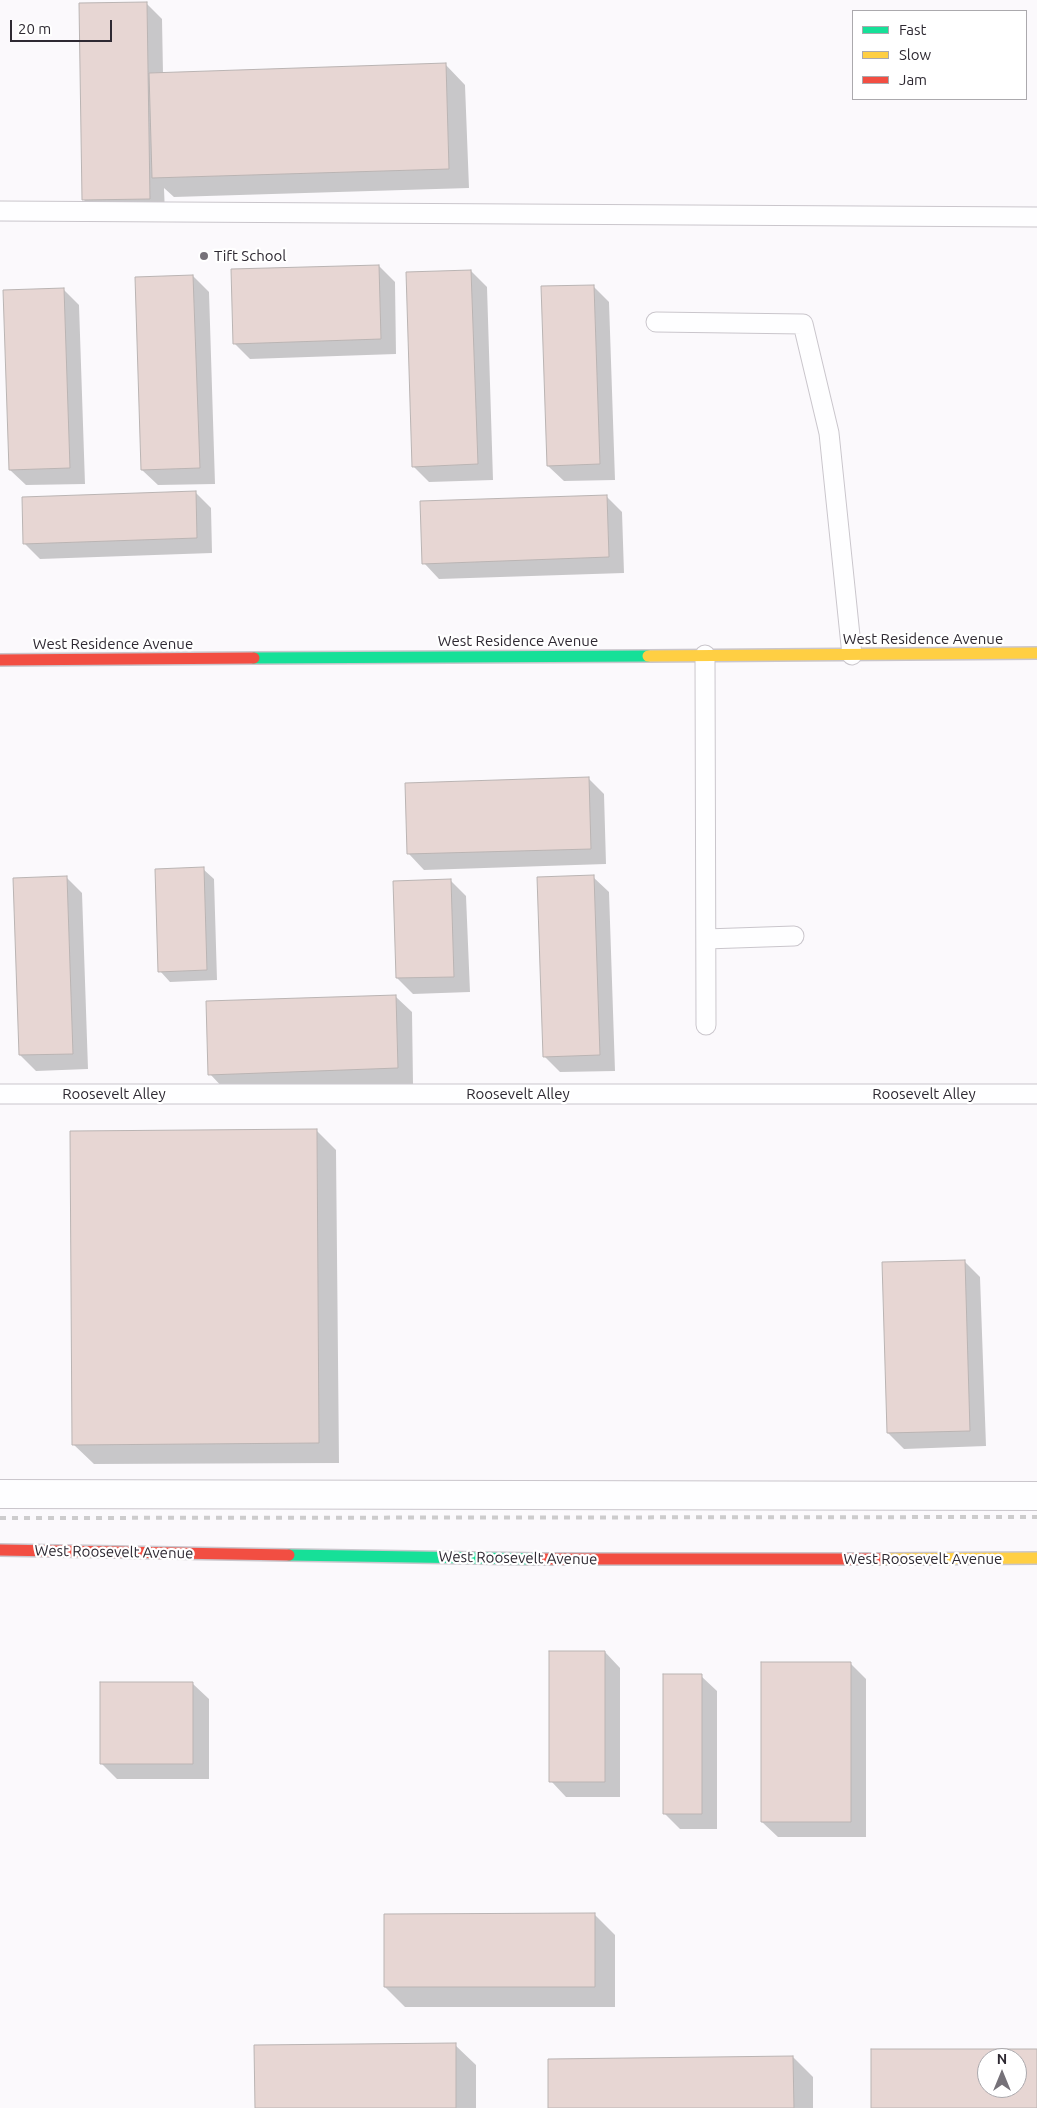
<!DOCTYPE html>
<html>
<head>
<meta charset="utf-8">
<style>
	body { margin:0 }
	#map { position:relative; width:1037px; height:2108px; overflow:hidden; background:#fbf9fc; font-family:Ubuntu,sans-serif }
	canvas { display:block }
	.legend { position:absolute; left:852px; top:10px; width:175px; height:90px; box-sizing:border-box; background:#fff; border:1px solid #aba9ad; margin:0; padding:6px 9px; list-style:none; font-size:15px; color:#2e2932 }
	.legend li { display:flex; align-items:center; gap:10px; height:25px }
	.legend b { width:25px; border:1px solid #aba9ad }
	.north { position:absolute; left:977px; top:2048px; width:50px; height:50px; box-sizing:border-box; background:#fff; border:1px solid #aba9ad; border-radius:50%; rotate:0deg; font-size:14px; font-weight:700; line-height:20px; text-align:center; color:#2e2932 }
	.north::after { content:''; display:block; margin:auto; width:18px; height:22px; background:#767279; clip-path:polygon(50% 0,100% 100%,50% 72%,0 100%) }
	.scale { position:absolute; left:10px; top:20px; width:102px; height:22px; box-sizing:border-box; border:2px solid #2e2932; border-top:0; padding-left:6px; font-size:15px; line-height:18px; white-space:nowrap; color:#2e2932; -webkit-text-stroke:4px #fff; paint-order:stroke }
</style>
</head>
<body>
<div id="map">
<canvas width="1037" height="2108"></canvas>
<ul class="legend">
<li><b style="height:6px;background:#16e098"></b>Fast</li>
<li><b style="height:6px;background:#ffcf43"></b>Slow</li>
<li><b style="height:6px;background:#f24e42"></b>Jam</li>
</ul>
<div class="north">N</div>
<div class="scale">20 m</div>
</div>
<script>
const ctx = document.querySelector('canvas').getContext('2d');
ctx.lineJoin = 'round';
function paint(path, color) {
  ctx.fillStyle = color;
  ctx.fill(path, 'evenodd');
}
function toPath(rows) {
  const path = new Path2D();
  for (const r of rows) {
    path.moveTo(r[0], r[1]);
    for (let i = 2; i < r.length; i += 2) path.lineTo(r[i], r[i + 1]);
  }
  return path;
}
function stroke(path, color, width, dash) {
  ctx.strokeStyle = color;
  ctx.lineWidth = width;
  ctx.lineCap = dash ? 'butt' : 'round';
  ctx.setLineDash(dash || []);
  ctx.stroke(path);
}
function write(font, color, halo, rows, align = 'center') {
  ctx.font = font + ' Ubuntu,sans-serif';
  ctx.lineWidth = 4.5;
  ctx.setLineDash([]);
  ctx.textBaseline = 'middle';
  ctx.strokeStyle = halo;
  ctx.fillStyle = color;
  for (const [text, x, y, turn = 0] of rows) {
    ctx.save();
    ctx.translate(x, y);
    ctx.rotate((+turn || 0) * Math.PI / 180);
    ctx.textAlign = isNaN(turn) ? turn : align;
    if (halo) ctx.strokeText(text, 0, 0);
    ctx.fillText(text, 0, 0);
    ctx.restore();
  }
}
paint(toPath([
	[146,3,162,19,163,74,445,64,465,85,469,188,174,197,164,188,165,214,99,215,83,199],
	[379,266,395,282,396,354,250,359,234,343],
	[471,271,487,287,493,480,429,482,413,466],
	[193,276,209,292,215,484,158,485,142,470],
	[593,286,609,302,615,480,564,481,548,466],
	[63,289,79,305,85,484,26,485,10,470],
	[195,492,211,508,212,553,40,559,24,543],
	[606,496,622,512,624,573,439,579,424,563],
	[588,778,604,794,606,864,424,870,409,854],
	[203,869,214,879,217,980,170,982,160,971],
	[66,877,82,893,88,1069,36,1071,20,1055],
	[593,877,609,892,615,1071,560,1072,544,1056],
	[450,880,466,896,470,992,413,994,397,978],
	[396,997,412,1012,413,1084,225,1090,210,1074],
	[316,1130,336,1150,339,1463,94,1464,73,1444],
	[964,1261,980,1277,986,1446,904,1449,888,1433],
	[605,1652,620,1668,620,1797,566,1797,551,1781],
	[850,1663,866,1679,866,1837,778,1837,762,1822],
	[701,1676,717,1691,717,1829,680,1829,664,1813],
	[193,1684,209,1699,209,1779,117,1779,101,1763],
	[595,1915,615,1935,615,2007,405,2007,385,1987],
	[455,2045,476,2065,476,2108,256,2108],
	[793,2057,813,2077,813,2108,550,2108]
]), '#0003');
const building = toPath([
	[147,2,150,199,82,200,79,3,147,2],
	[446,63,449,169,152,178,149,73,446,63],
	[379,265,381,339,233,344,231,269,379,265],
	[471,270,478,464,412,467,406,272,471,270],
	[193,275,200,468,141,470,135,277,193,275],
	[594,285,600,464,547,466,541,286,594,285],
	[64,288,70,468,9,470,3,290,64,288],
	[196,491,197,538,23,544,22,497,196,491],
	[607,495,609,557,422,564,420,501,607,495],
	[589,777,591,849,407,854,405,783,589,777],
	[204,867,207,970,158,972,155,869,204,867],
	[594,875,600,1055,543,1057,537,877,594,875],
	[67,876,73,1054,19,1055,13,878,67,876],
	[451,879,454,977,396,978,393,881,451,879],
	[396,995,398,1068,208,1075,206,1001,396,995],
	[317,1129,319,1443,72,1445,70,1131,317,1129],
	[965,1260,970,1431,887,1433,882,1262,965,1260],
	[549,1651,605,1651,605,1782,549,1782,549,1651],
	[761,1662,851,1662,851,1822,761,1822,761,1662],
	[663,1674,702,1674,702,1814,663,1814,663,1674],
	[100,1682,193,1682,193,1764,100,1764,100,1682],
	[595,1913,595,1987,384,1987,384,1914,595,1913],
	[456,2043,456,2108,255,2108,254,2045,456,2043],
	[871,2049,1037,2049,1037,2108,871,2108,871,2049],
	[987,2058,1017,2058,1017,2088,987,2088,987,2058],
	[793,2056,794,2108,548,2108,548,2059,793,2056]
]);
paint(building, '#e7d6d3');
stroke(building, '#bab4b3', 1);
const lane = toPath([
	[0,211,1037,217],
	[656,322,803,324,829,433,852,655],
	[705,655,706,1025],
	[706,939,794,936],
	[0,1094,1037,1094]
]);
const street = toPath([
	[0,1494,1037,1496]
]);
const fast = toPath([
	[254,658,648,656],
	[289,1555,539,1559]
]);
const slow = toPath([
	[648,656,1037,653],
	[883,1559,1037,1558]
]);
const jam = toPath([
	[0,660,254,658],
	[0,1550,289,1555],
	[539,1559,883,1559]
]);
stroke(lane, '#cac6cc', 21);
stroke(street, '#cac6cc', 30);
stroke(fast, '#cac6cc', 14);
stroke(slow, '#cac6cc', 14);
stroke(jam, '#cac6cc', 14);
stroke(lane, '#fefeff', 19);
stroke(street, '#fefeff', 28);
stroke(fast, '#16e098', 11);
stroke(slow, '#ffcf43', 11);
stroke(jam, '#f24e42', 11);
stroke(toPath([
	[0,1518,1037,1517]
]), '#cdcccd', 4, [6, 6]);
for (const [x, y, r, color] of [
	[204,256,5,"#767279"]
]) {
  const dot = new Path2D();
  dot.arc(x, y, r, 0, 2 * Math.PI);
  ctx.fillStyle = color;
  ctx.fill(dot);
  stroke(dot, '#fff', 2);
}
write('15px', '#2e2932', '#fff', [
	["Tift School",214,256]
], 'left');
write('15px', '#2e2932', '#fff', [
	["West Residence Avenue",923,639],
	["West Residence Avenue",518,641],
	["West Residence Avenue",113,644],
	["Roosevelt Alley",114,1094],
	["Roosevelt Alley",518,1094],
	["Roosevelt Alley",924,1094],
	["West Roosevelt Avenue",114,1552,1],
	["West Roosevelt Avenue",518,1558,1],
	["West Roosevelt Avenue",923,1559]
]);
</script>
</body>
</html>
